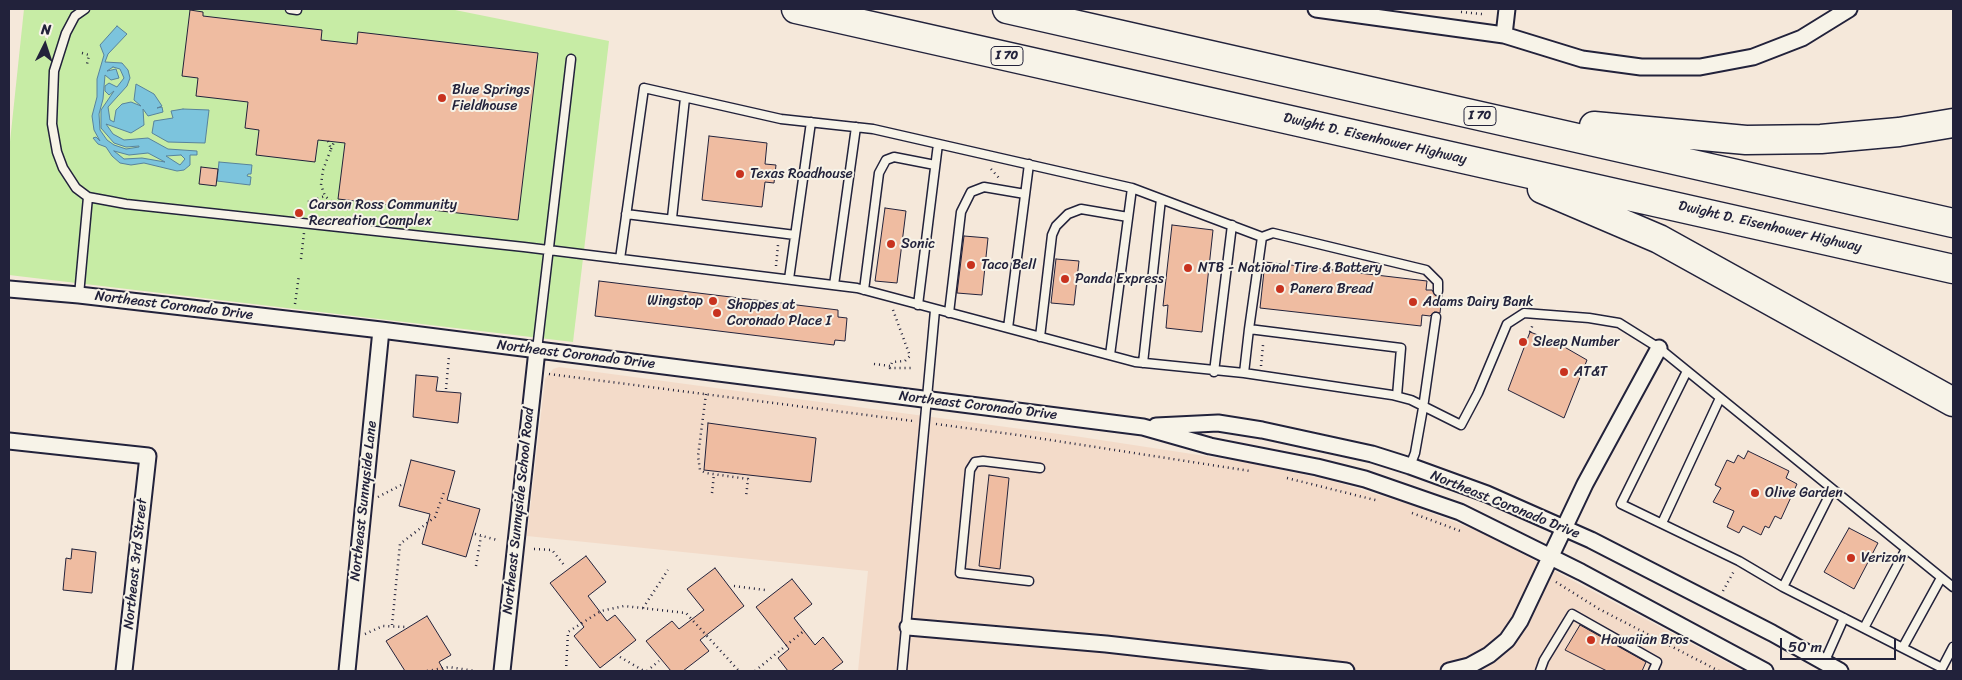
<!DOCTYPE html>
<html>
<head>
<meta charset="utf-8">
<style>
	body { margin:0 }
	#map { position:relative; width:1962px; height:680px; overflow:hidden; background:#f5e8da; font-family:Sriracha,sans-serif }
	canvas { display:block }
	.frame { position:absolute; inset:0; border:10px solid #22223b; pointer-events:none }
	.north { position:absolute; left:20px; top:20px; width:50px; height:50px; -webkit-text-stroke:4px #f7f3e8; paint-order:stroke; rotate:4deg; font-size:14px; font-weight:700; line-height:20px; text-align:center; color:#22223b }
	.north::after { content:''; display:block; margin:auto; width:18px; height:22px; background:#22223b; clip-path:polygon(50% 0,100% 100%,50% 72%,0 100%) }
	.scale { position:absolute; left:1780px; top:638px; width:116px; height:22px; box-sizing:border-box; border:2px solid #22223b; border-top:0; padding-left:6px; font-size:15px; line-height:18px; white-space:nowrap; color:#22223b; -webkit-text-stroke:4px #f7f3e8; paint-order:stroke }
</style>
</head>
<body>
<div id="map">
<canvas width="1962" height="680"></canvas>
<div class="frame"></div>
<div class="north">N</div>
<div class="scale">50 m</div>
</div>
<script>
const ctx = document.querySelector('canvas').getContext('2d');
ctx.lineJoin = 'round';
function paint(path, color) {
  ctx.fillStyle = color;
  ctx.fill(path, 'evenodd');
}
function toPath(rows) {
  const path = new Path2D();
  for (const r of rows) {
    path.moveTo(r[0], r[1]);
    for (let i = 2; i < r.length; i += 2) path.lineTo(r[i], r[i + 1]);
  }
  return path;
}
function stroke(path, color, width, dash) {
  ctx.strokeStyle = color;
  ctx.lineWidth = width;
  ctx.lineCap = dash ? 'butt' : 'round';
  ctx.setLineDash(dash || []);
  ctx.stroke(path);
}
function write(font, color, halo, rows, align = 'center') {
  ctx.font = font + ' Sriracha,sans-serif';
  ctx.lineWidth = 4;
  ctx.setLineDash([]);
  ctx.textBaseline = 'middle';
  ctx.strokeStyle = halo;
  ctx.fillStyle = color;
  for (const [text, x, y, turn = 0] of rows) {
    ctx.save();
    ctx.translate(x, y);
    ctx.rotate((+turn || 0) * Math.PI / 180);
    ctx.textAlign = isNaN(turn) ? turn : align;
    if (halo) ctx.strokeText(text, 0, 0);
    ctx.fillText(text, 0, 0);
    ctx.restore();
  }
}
paint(toPath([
	[559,367,1081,437,1251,463,1333,481,1408,504,1483,533,1743,671,858,671,868,571,527,536,545,379,553,369]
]), '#f3dbc9');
paint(toPath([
	[24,9,450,9,609,41,573,342,9,275,9,151]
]), '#c7eca5');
const water = toPath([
	[117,26,127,34,108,54,105,62,122,63,128,70,130,78,127,86,108,107,110,120,114,122,116,110,122,104,131,102,141,106,134,100,136,84,154,94,162,106,157,108,162,107,163,112,148,116,143,109,144,125,131,133,106,124,113,134,124,140,148,138,168,149,197,151,197,155,190,155,190,165,184,170,177,171,144,163,131,165,120,163,112,156,106,147,98,144,93,138,96,137,100,141,94,130,92,116,97,97,97,79,104,55,100,45,117,26],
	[113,67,120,69,124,78,117,87,109,83,105,86,105,91,109,95,114,91,101,110,101,128,114,143,126,147,139,146,139,147,126,149,114,145,107,140,100,130,99,114,103,99,105,75,111,80,119,78,116,69,107,71,113,67],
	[114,151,129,155,148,153,165,162,142,158,124,159,114,151],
	[181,155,185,159,180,165,166,156,181,155],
	[183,109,209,110,205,143,168,142,152,133,154,121,173,118,171,111,183,109],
	[219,162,252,165,251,174,248,174,247,176,251,177,250,185,217,181,219,162]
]);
paint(water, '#7cc4dd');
stroke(water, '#58839c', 1);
const building = toPath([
	[190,10,203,12,203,16,322,30,321,40,357,44,358,32,538,53,518,220,338,199,345,143,318,140,315,162,256,155,259,130,245,128,248,102,196,96,198,78,182,76,190,10],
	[709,136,767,143,765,164,776,165,774,183,765,182,762,207,702,200,709,136],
	[201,167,218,169,216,186,199,184,201,167],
	[885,208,906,211,897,283,875,281,885,208],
	[1172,225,1213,230,1202,332,1166,328,1168,305,1163,306,1172,225],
	[964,236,988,238,982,295,957,293,964,236],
	[1056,259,1079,261,1074,305,1051,303,1056,259],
	[1265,262,1427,281,1426,290,1432,290,1436,296,1442,295,1440,313,1434,312,1430,316,1422,315,1421,326,1260,308,1265,262],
	[599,281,838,310,838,317,847,318,845,341,835,340,834,345,595,316,599,281],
	[1530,332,1554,341,1587,360,1564,418,1508,390,1530,332],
	[416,375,438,377,436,391,461,393,458,423,413,417,416,375],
	[708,423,816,438,811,482,704,470,708,423],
	[1748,451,1789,471,1786,478,1797,484,1781,519,1775,516,1769,528,1765,526,1761,535,1743,526,1739,533,1727,527,1734,511,1713,502,1721,488,1715,485,1727,460,1734,463,1738,455,1744,459,1748,451],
	[411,460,455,471,447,500,480,509,466,557,422,544,430,514,399,506,411,460],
	[989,475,1009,478,1000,569,979,566,989,475],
	[1849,528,1878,543,1854,589,1824,572,1849,528],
	[72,549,96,552,92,593,63,590,66,558,71,559,72,549],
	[586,556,606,582,588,596,607,621,615,615,636,640,600,668,574,636,584,627,550,583,586,556],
	[715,568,744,606,700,640,709,651,683,671,671,671,646,641,672,621,679,629,704,610,687,589,715,568],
	[792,579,812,604,794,618,815,645,823,637,843,662,831,671,788,671,778,658,789,649,756,607,792,579],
	[427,616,451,655,439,662,444,671,405,671,386,641,427,616],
	[1580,625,1646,662,1642,671,1607,671,1565,650,1580,625]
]);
paint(building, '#efbca1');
stroke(building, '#22223b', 1);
const service = toPath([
	[85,9,75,16,66,33,54,71,52,124,57,152,63,168,76,188,88,197,126,204,524,247,857,288,1135,362,1244,373,1392,395,1411,400,1461,425,1478,393,1507,324,1524,313,1589,318,1619,323,1659,348,1953,587],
	[290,9,297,10],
	[626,214,795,235],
	[672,218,685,98],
	[620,259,644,88,781,119,873,129,1132,188,1262,237],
	[789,279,811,122],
	[834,285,856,127],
	[864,290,879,173,886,160,894,157,935,165],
	[79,295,88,197],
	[918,305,938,144],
	[949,313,961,212,971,192,984,187,1025,194],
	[1008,328,1029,164],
	[1249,329,1262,237,1273,233,1426,270,1438,282,1438,291],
	[1040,337,1052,235,1056,226,1068,214,1081,209,1128,217],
	[537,350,571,59],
	[1110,355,1132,188],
	[1143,363,1161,199],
	[1687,371,1621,504,1739,561,1783,587,1942,668,1953,647],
	[1214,372,1232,225],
	[1244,373,1249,329,1401,348,1397,396],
	[1410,466,1415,453,1423,408,1436,317],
	[1662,523,1720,398],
	[1029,581,960,573,970,470,975,462,983,461,1040,468],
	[1783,587,1832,490],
	[1864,628,1906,549],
	[1903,647,1941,578],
	[1824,663,1844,618],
	[902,671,935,310],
	[1540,671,1544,660,1572,614,1657,662,1653,671]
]);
const minor = toPath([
	[1316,9,1504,35,1582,59,1641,67,1700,67,1753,57,1802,38,1849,9],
	[1504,35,1507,9],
	[9,289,79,295,381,330,1143,427,1210,446,1317,467,1365,479,1460,512,1581,572,1765,671],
	[1156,426,1218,423,1262,430,1372,454,1410,466,1487,494,1591,540,1772,633,1840,671],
	[9,441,148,456,124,671],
	[908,627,1106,644,1346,671],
	[347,671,381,330],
	[502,671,537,350],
	[1449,671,1469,666,1489,655,1507,640,1520,621,1585,484,1659,348]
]);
const motorway = toPath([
	[796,9,1953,269],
	[1007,9,1953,223],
	[1594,126,1746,140,1821,139,1899,132,1953,123],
	[1542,189,1659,239,1953,402]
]);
stroke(service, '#22223b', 11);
stroke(minor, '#22223b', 19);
stroke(motorway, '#22223b', 31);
stroke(toPath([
	[1461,12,1482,14],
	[82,53,89,55,87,64,90,64],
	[328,141,331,149,323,170,321,185,325,196,335,205],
	[331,149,334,142],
	[991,169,999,178],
	[308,202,325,196],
	[301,259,304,233],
	[776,266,778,245],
	[295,304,299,275],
	[893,310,910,356,905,361,892,362,890,368,912,368],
	[1530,332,1533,324],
	[874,364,891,366],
	[1261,366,1263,345],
	[549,374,913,421],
	[446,389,449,356],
	[706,394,698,456,700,470,706,473,748,479,746,497],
	[936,424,1018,435,1250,471],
	[1287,478,1379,501],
	[712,493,714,474],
	[378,497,403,484],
	[1412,513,1463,532],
	[475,534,497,540],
	[534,549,552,550,564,565],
	[476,566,481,536],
	[1556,582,1599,609,1719,671],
	[734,586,765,590],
	[1723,591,1734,571],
	[643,608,668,570],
	[392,625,400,544,435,517,444,492],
	[365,634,383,626,407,627],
	[620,657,644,671],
	[427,671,449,667,475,671],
	[566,671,568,632,601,611,624,606,686,613,739,671],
	[647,671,659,661],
	[755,671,805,630]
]), '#22223b', 2.5, [1, 4]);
stroke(service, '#f7f3e8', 8);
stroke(minor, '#f7f3e8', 15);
stroke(motorway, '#f7f3e8', 28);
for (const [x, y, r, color] of [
	[442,98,5,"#c8321e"],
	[740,174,5,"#c8321e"],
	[299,213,5,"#c8321e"],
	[891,244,5,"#c8321e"],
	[971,265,5,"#c8321e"],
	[1188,268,5,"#c8321e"],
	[1065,279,5,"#c8321e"],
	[1280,289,5,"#c8321e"],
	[713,301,5,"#c8321e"],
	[1413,302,5,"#c8321e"],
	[717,313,5,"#c8321e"],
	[1523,342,5,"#c8321e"],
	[1564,372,5,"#c8321e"],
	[1755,493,5,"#c8321e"],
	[1851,558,5,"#c8321e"],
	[1591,640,5,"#c8321e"]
]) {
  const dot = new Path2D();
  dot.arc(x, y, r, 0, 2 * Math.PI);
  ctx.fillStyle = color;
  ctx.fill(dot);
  stroke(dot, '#f7f3e8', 2);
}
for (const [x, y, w] of [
	[1007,56,32],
	[1480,116,32]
]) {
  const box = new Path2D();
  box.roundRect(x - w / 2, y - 9.5, w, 19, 4);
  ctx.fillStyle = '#f7f3e8';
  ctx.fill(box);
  stroke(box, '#22223b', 1);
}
write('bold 12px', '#22223b', null, [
	["I 70",1007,56],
	["I 70",1480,116]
]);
write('14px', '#22223b', '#f7f3e8', [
	["Blue Springs",452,90],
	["Fieldhouse",452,106],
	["Texas Roadhouse",750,174],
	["Carson Ross Community",309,205],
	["Recreation Complex",309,221],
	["Sonic",901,244],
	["Taco Bell",981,265],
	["NTB - National Tire & Battery",1198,268],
	["Panda Express",1075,279],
	["Panera Bread",1290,289],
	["Wingstop",703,301,"right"],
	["Adams Dairy Bank",1423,302],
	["Shoppes at",727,305],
	["Coronado Place I",727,321],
	["Sleep Number",1533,342],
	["AT&T",1574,372],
	["Olive Garden",1765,493],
	["Verizon",1861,558],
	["Hawaiian Bros",1601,640]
], 'left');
write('14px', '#22223b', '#f7f3e8', [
	["Dwight D. Eisenhower Highway",1375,139,13],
	["Dwight D. Eisenhower Highway",1770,227,13],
	["Northeast Coronado Drive",174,306,7],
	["Northeast Coronado Drive",576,355,7],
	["Northeast Coronado Drive",978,406,7],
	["Northeast Sunnyside Lane",364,501,-84],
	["Northeast Coronado Drive",1505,505,22],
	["Northeast Sunnyside School Road",519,511,-84],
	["Northeast 3rd Street",136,564,-84]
]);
</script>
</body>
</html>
